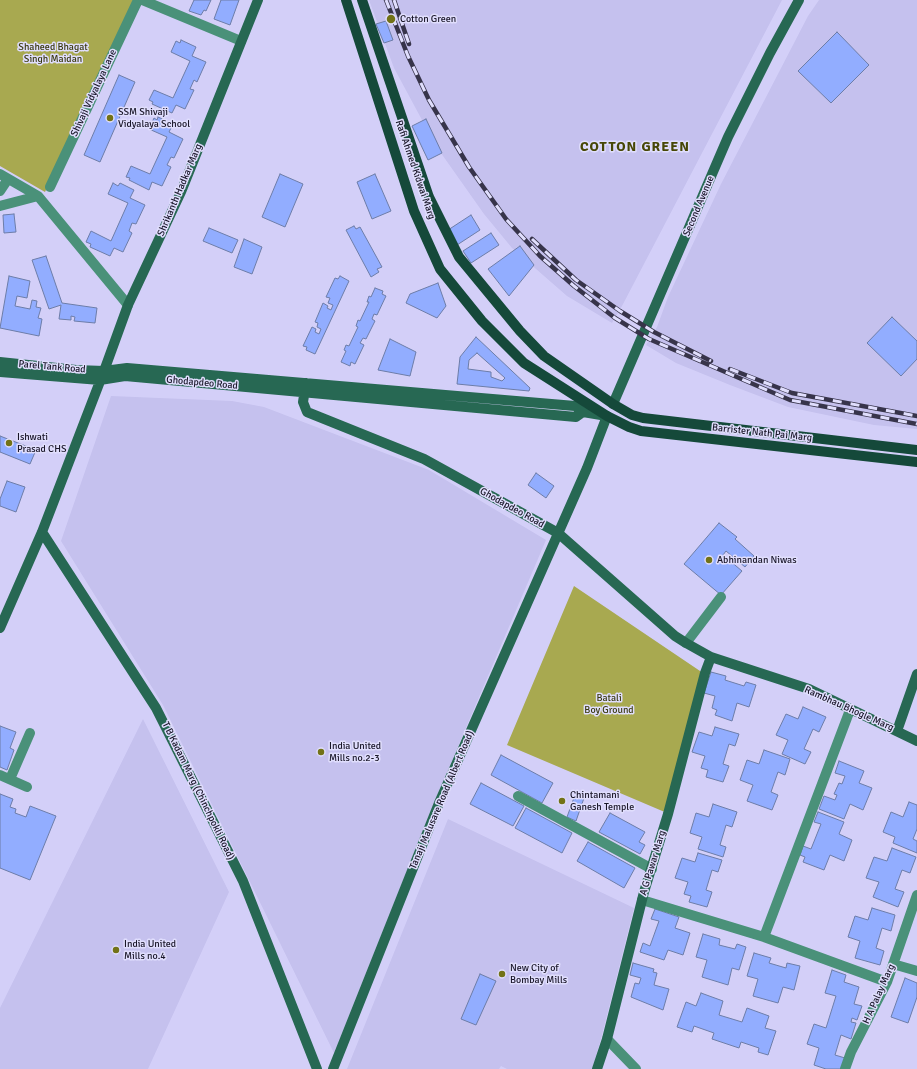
<!DOCTYPE html>
<html>
<head>
<meta charset="utf-8">
<style>
	body { margin:0 }
	canvas { display:block; background:#d3cff8 }
</style>
</head>
<body>
<canvas width="917" height="1069"></canvas>
<script>
const ctx = document.querySelector('canvas').getContext('2d');
ctx.lineJoin = 'round';
function paint(path, color) {
  ctx.fillStyle = color;
  ctx.fill(path, 'evenodd');
}
function toPath(rows) {
  const path = new Path2D();
  for (const r of rows) {
    path.moveTo(r[0], r[1]);
    for (let i = 2; i < r.length; i += 2) path.lineTo(r[i], r[i + 1]);
  }
  return path;
}
function stroke(path, color, width, dash) {
  ctx.strokeStyle = color;
  ctx.lineWidth = width;
  ctx.lineCap = dash ? 'butt' : 'round';
  ctx.setLineDash(dash || []);
  ctx.stroke(path);
}
function write(font, color, halo, rows, align = 'center') {
  ctx.font = font + ' Signika,sans-serif';
  ctx.lineWidth = 3;
  ctx.setLineDash([]);
  ctx.textBaseline = 'middle';
  ctx.strokeStyle = halo;
  ctx.fillStyle = color;
  for (const [text, x, y, turn = 0] of rows) {
    ctx.save();
    ctx.translate(x, y);
    ctx.rotate((+turn || 0) * Math.PI / 180);
    ctx.textAlign = isNaN(turn) ? turn : align;
    if (halo) ctx.strokeText(text, 0, 0);
    ctx.fillText(text, 0, 0);
    ctx.restore();
  }
}
paint(toPath([
	[369,0,782,0,622,306,612,323,567,296,512,248,484,214,436,146,394,68],
	[819,0,917,0,917,429,874,425,788,407,730,385,676,363,646,345,657,327,668,297,721,184,808,16],
	[111,396,232,401,264,407,429,470,546,540,436,798,334,1053,163,705,61,541],
	[143,719,229,892,148,1069,0,1069,0,1008],
	[448,819,634,908,601,1039,592,1069,507,1069,501,1066,499,1069,347,1069]
]), '#c5c1ee');
paint(toPath([
	[0,0,136,0,45,192,0,166],
	[574,586,703,673,667,813,507,745]
]), '#a8a950');
const building = toPath([
	[194,0,211,0,206,11,204,10,201,15,189,11,194,0],
	[221,0,239,0,230,25,214,19,221,0],
	[386,21,393,40,384,43,376,24,386,21],
	[837,32,869,65,831,103,798,71,837,32],
	[181,40,196,47,192,56,206,62,197,82,194,80,190,89,194,90,185,109,176,105,172,113,152,104,153,102,149,100,154,90,173,98,190,61,171,52,176,41,180,43,181,40],
	[119,75,135,82,100,162,84,155,119,75],
	[158,117,173,124,169,132,183,139,174,158,171,157,167,165,171,167,162,186,152,182,149,190,129,180,130,178,126,177,131,166,150,174,167,137,149,129,154,118,157,120,158,117],
	[426,119,442,153,428,160,412,126,426,119],
	[280,174,303,184,285,227,262,217,280,174],
	[375,174,391,211,372,219,357,182,375,174],
	[113,183,118,186,120,183,134,190,130,198,145,205,136,224,132,223,129,231,132,233,123,252,114,248,110,256,90,247,91,244,86,242,91,231,111,241,128,203,108,194,113,183],
	[14,214,16,232,4,233,3,215,14,214],
	[471,215,480,230,457,245,448,230,471,215],
	[354,226,356,229,360,227,382,267,377,269,379,272,371,277,346,230,354,226],
	[209,228,238,240,232,253,203,241,209,228],
	[491,233,499,245,471,263,463,251,491,233],
	[244,239,262,247,252,274,234,267,244,239],
	[520,246,534,265,509,296,488,269,520,246],
	[46,256,62,303,97,308,95,323,74,321,75,317,71,316,71,320,59,319,61,305,49,309,32,260,46,256],
	[9,276,30,281,27,298,17,296,15,306,30,309,32,300,37,301,36,307,41,308,38,318,42,319,39,336,0,328,9,276],
	[340,276,349,281,315,354,306,350,307,347,303,346,312,327,316,329,315,332,319,334,321,329,317,327,318,323,315,322,323,303,328,306,327,308,331,310,333,305,328,303,330,298,326,297,335,278,338,279,340,276],
	[438,283,446,306,437,318,406,303,410,294,438,283],
	[375,288,383,291,382,294,386,296,377,315,374,314,372,319,375,321,366,339,363,338,360,343,364,345,355,364,351,362,350,366,341,362,346,351,344,350,346,345,349,346,358,327,356,326,358,320,360,321,369,302,367,302,369,296,371,297,375,288],
	[892,317,917,341,917,359,901,376,867,343,892,317],
	[476,337,530,388,529,391,457,384,460,357,476,337],
	[477,353,505,378,502,381,491,377,491,372,468,369,469,360,477,353],
	[390,339,416,352,410,376,378,370,390,339],
	[0,436,36,450,30,464,0,452,0,436],
	[536,473,554,486,546,498,528,485,536,473],
	[7,481,25,487,16,512,0,506,0,499,7,481],
	[719,523,737,537,735,539,754,556,745,567,726,551,723,555,742,571,721,595,684,564,719,523],
	[711,672,726,676,725,680,744,686,746,682,756,685,749,707,737,703,732,721,715,715,717,710,712,708,715,696,704,693,711,672],
	[803,707,826,717,819,732,813,729,804,749,811,752,805,764,782,754,788,740,776,735,786,714,798,719,803,707],
	[0,726,16,732,10,748,14,750,7,770,0,767,0,726],
	[715,727,739,734,735,746,729,744,723,764,729,766,723,782,706,777,708,770,701,768,705,756,692,752,699,732,712,736,715,727],
	[764,750,790,759,785,775,778,772,771,792,778,795,772,810,747,801,753,785,740,780,747,760,759,764,764,750],
	[501,755,553,783,542,803,491,775,501,755],
	[839,761,864,771,859,783,872,788,863,810,850,804,844,819,819,809,824,796,835,800,837,795,834,794,839,783,842,784,845,776,835,773,839,761],
	[481,783,524,806,513,826,470,804,481,783],
	[0,794,13,799,10,807,16,809,15,813,26,817,30,806,56,816,30,880,0,868,0,794],
	[575,795,584,798,576,821,567,817,575,795],
	[909,802,917,805,917,829,913,839,917,841,917,853,893,843,895,837,883,832,891,812,903,817,909,802],
	[713,804,737,812,732,827,726,825,720,845,726,847,723,857,698,849,702,837,690,833,696,813,709,817,713,804],
	[526,808,572,833,562,853,515,828,526,808],
	[818,812,844,822,839,834,852,840,844,861,830,855,824,870,803,862,805,857,800,855,803,846,811,849,821,824,814,822,818,812],
	[610,813,645,832,639,842,645,845,640,854,599,832,610,813],
	[588,842,635,868,624,888,577,861,588,842],
	[892,848,916,857,910,873,902,870,895,889,904,892,898,907,873,897,879,882,866,878,874,857,887,861,892,848],
	[698,853,722,860,718,872,712,870,706,890,712,892,707,907,689,902,691,896,684,894,688,882,675,878,682,858,695,862,698,853],
	[872,908,895,915,891,931,882,928,876,948,884,951,880,965,855,958,860,941,848,937,855,916,868,920,872,908],
	[655,909,679,917,675,928,690,933,683,955,668,950,664,960,640,952,643,943,650,946,659,921,651,919,655,909],
	[703,934,720,939,719,945,735,949,737,944,746,947,739,970,732,968,728,985,702,977,707,960,696,957,703,934],
	[754,953,771,958,769,963,786,968,787,963,800,966,794,990,783,987,778,1003,753,996,758,979,747,976,754,953],
	[633,963,654,969,653,972,657,973,654,985,669,989,663,1010,631,997,635,983,639,984,641,978,630,975,633,963],
	[832,970,846,975,844,982,859,987,854,1004,862,1006,857,1020,852,1018,851,1022,856,1023,851,1039,841,1035,835,1055,845,1058,841,1069,826,1069,814,1065,819,1048,807,1044,814,1024,826,1028,836,996,825,993,832,970],
	[480,974,496,981,476,1025,461,1019,480,974],
	[905,978,917,983,917,997,908,1023,891,1017,905,978],
	[701,993,723,1001,719,1015,742,1022,747,1008,769,1016,765,1028,776,1031,768,1055,758,1052,759,1048,741,1042,739,1048,712,1039,714,1033,694,1026,692,1032,677,1027,686,1002,696,1006,701,993]
]);
paint(building, '#92adff');
stroke(building, '#6d7da8', 1);
stroke(toPath([
	[142,0,241,41],
	[0,174,38,196,128,305],
	[50,187,138,0],
	[0,191,8,179],
	[0,206,38,196],
	[686,643,721,597],
	[0,775,27,787],
	[10,779,30,733],
	[518,796,652,869],
	[642,900,764,937,887,982],
	[764,937,850,710],
	[893,964,917,971],
	[607,1039,636,1069],
	[845,1069,851,1052,887,982,917,895]
]), '#4a9179', 10);
stroke(toPath([
	[0,362,76,370,104,371,127,368,575,406,583,412,607,416,587,468,439,803,333,1069],
	[0,372,100,380,125,376,576,417,583,412],
	[306,383,303,402,307,412,424,459,558,533,675,636,686,643,711,657,809,689,917,741],
	[613,404,728,137,770,53,799,0],
	[42,532,156,708,243,881,317,1069],
	[0,628,42,532,104,371,128,305,181,192,258,0],
	[897,731,917,674],
	[597,1069,607,1039,644,892,668,814,705,673,711,657]
]), '#276853', 10);
stroke(toPath([
	[346,0,414,211,440,269,482,321,524,363,607,416,629,427,641,431,917,462],
	[362,0,429,197,459,257,520,331,544,356,613,404,632,415,643,418,917,450]
]), '#15493a', 10);
const rail = toPath([
	[386,0,408,56,429,100,469,167,506,219,540,256,574,286,615,318,649,339,790,400,917,424],
	[394,0,409,44],
	[532,239,576,280,620,311,654,332,711,361],
	[730,369,792,393,917,416]
]);
stroke(rail, '#37344a', 4.5);
stroke(rail, '#e0defd', 3, [9]);
for (const [x, y, r, color] of [
	[391,19,5,"#727217"],
	[110,118,4,"#727217"],
	[9,443,4,"#727217"],
	[709,560,4,"#727217"],
	[321,752,4,"#727217"],
	[562,801,4,"#727217"],
	[116,950,4,"#727217"],
	[502,974,4,"#727217"]
]) {
  const dot = new Path2D();
  dot.arc(x, y, r, 0, 2 * Math.PI);
  ctx.fillStyle = color;
  ctx.fill(dot);
  stroke(dot, '#e0defd', 1.5);
}
write('10px', '#191628', '#e0defd', [
	["Cotton Green",400,19],
	["SSM Shivaji",118,112],
	["Vidyalaya School",118,124],
	["Ishwati",17,437],
	["Prasad CHS",17,449],
	["Abhinandan Niwas",717,560],
	["India United",329,746],
	["Mills no.2-3",329,758],
	["Chintamani",570,795],
	["Ganesh Temple",570,807],
	["India United",124,944],
	["Mills no.4",124,956],
	["New City of",510,968],
	["Bombay Mills",510,980]
], 'left');
write('10px', '#38380e', '#e0defd', [
	["Shaheed Bhagat",53,47],
	["Singh Maidan",53,59],
	["Batali",609,698],
	["Boy Ground",609,710]
]);
write('10px', '#191628', '#e0defd', [
	["Shivaji Vidyalaya Lane",94,93,-65],
	["Rafi Ahmed Kidwai Marg",415,170,71],
	["Shrikanth Hadkar Marg",180,190,-67],
	["Second Avenue",699,206,-67],
	["Parel Tank Road",52,367,5],
	["Ghodapdeo Road",202,383,5],
	["Barrister Nath Pai Marg",762,433,6],
	["Ghodapdeo Road",512,508,29],
	["Rambhau Bhogle Marg",849,709,24],
	["T B Kadam Marg (Chinchpokli Road)",198,791,64],
	["Tanaji Malusare Road (Albert Road)",442,800,-67],
	["A G Pawar Marg",653,863,-73],
	["H A Palay Marg",879,994,-66]
]);
ctx.letterSpacing = '1px';
write('bold 14px', '#474706', '#e0defd', [
	["COTTON GREEN",635,147]
]);
ctx.letterSpacing = '0px';
</script>
</body>
</html>
